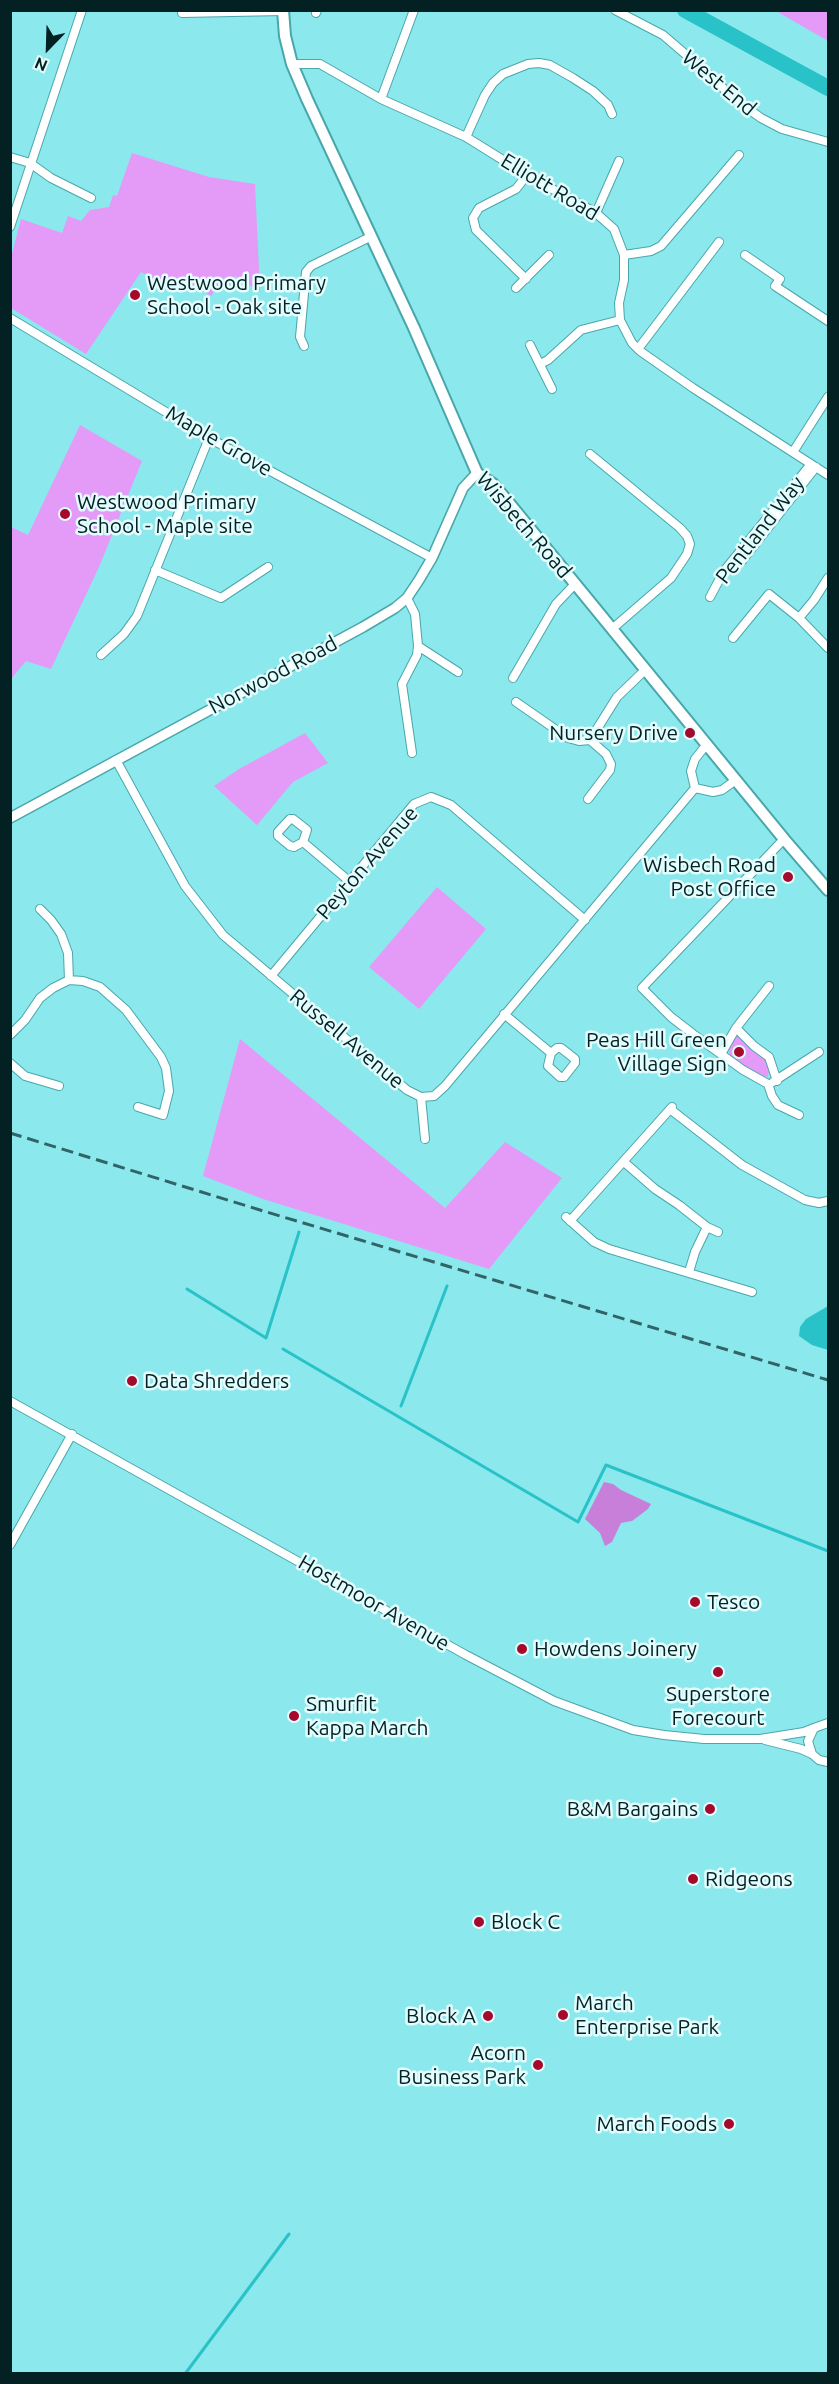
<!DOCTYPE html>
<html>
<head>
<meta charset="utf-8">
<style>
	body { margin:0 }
	#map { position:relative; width:839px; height:2384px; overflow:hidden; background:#8be8ec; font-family:Ubuntu,sans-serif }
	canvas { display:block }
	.frame { position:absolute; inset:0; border:12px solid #032022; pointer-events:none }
	.north { position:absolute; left:18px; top:18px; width:60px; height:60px; -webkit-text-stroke:4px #e3fcfd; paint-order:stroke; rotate:203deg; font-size:16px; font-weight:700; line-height:24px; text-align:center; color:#032022 }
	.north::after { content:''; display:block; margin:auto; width:21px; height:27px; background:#032022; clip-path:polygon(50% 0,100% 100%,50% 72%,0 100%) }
</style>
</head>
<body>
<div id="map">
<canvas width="839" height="2384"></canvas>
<div class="frame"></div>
<div class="north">N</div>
</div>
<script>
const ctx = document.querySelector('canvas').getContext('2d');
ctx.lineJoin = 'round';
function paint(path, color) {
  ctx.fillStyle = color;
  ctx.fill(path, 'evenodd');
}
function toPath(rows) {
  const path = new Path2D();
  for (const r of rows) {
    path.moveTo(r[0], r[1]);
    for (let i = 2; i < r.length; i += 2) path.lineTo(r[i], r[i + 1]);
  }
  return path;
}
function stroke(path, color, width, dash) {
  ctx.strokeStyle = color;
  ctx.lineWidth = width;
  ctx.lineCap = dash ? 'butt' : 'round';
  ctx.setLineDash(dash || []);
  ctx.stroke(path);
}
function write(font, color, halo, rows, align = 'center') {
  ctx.font = font + ' Ubuntu,sans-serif';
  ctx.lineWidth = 5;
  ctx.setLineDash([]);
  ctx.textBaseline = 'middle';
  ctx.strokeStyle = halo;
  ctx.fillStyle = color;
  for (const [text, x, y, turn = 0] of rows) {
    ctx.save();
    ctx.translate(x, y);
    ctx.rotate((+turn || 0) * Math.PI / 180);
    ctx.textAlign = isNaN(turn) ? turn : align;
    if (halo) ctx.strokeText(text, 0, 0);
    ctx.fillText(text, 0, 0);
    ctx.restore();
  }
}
paint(toPath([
	[776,11,828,11,828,41],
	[132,153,209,177,255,184,260,292,235,276,228,287,220,283,211,296,184,280,176,292,141,272,86,354,11,308,11,257,21,219,62,233,68,216,81,221,90,210,109,207,113,195,117,196],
	[80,425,142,461,99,567,51,669,26,661,11,679,11,527,28,535],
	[305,733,328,763,293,782,257,825,214,786,239,769],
	[437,887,486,929,419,1009,369,967],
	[737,1035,766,1060,769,1069,768,1077,754,1074,730,1056,728,1049],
	[240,1039,445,1208,505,1142,562,1178,489,1269,263,1199,203,1176]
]), '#e49bf7');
paint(toPath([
	[604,1482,613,1484,621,1490,651,1504,648,1509,632,1521,621,1523,612,1542,605,1546,600,1533,585,1519]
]), '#c87fda');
paint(toPath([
	[828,1306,828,1350,812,1345,799,1336,800,1327,806,1319]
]), '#28c2c8');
stroke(toPath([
	[187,1289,266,1338,299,1232],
	[283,1349,578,1522,606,1465,828,1551],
	[401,1406,447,1286],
	[185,2374,289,2234]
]), '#28c2c8', 3);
stroke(toPath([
	[685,10,828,88]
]), '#28c2c8', 16);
const minor = toPath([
	[615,10,663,35,718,82,729,95,761,118,782,129,828,142],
	[182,13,283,11],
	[316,13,317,10],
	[292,64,320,64,381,99,466,137,527,175,596,213,614,229,624,255,624,280,619,303,620,320,632,343,640,351,693,388,828,475],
	[381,99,414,10],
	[466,137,485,95,493,83,503,74,528,64,539,63,550,65,573,78,593,91,608,105,612,114],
	[10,157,30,163,51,178,91,198],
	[596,213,619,161],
	[10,227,82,10],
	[624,255,651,251,661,246,739,155],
	[745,255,780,279,775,286,828,321],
	[526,279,476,230,473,218,479,208,516,189,527,175],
	[516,288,549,255],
	[10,318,209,438,432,558],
	[530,345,552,389],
	[304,346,300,337,306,272,311,266,370,237],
	[638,349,719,242],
	[540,364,548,360,581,330,620,320],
	[793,452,828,397],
	[590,454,680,528,687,536,690,544,687,554,671,578,612,629],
	[741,562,816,467],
	[155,570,221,598,268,567],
	[828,578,814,600,799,618,828,648],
	[710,597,724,571,811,464],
	[407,598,415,614,418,646,458,672],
	[733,638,769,594,799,618],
	[101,655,124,634,137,616,209,438],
	[513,678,556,604,575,584],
	[516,702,568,738,579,741,590,740,606,754,611,764,610,770,588,799],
	[590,740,617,697,645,670],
	[707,744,695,759,691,771,695,788,713,792,722,790,736,780],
	[412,753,402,684,417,655,418,646],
	[116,760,185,886,223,935,407,1090,421,1097,434,1096,445,1086,695,788],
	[784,839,642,988,671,1017,693,1034,743,1070,768,1084,772,1096,778,1105,799,1115],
	[303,842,307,830,293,819,290,819,278,832,278,836,290,846,294,847,303,842,349,881],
	[40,909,51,920,61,934,68,953,69,980],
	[271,976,414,804,431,797,451,805,585,920],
	[504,1014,551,1053,548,1066,560,1077,564,1077,575,1063,575,1059,561,1048,557,1048,551,1053],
	[736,1028,754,1046,769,1057,777,1081],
	[10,1035,25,1020,40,998,53,988,69,980,83,981,100,987,126,1010,161,1057,166,1068,169,1091,163,1115,138,1107],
	[721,1054,736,1028,769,986],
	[10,1063,25,1076,59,1086],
	[773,1082,819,1052],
	[421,1097,425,1139],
	[670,1109,742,1165,805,1200,819,1203,828,1201],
	[624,1162,655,1189,679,1205,707,1227,718,1232],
	[566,1217,594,1242,609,1249,752,1292],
	[570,1221,672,1107],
	[689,1272,695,1252,707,1227],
	[10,1401,466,1655,554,1701,633,1730,664,1735,704,1739,760,1739,804,1732,814,1728],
	[10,1545,72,1434],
	[828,1723,814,1728,808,1741,812,1754,819,1760,828,1762],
	[765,1740,801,1749,812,1754]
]);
const tertiary = toPath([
	[10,818,363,627,395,608,407,598,419,580,432,558,463,488,477,473]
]);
const secondary = toPath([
	[283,10,285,36,292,64,307,99,414,328,477,473,493,484,509,503,784,839,828,890]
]);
stroke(minor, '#49a7ac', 10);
stroke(tertiary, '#49a7ac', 12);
stroke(secondary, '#49a7ac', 14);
stroke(minor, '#fff', 8);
stroke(tertiary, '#fff', 9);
stroke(secondary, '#fff', 10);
stroke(toPath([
	[10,1133,260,1210,828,1380]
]), '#316467', 3, [12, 6]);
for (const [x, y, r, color] of [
	[135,295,6,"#a5092b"],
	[65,514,6,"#a5092b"],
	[690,733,6,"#a5092b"],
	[788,877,6,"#a5092b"],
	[739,1052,6,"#a5092b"],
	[132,1381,6,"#a5092b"],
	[695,1602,6,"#a5092b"],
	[522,1649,6,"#a5092b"],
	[718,1672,6,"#a5092b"],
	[294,1716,6,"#a5092b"],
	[710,1809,6,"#a5092b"],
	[693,1879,6,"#a5092b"],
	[479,1922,6,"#a5092b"],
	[563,2015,6,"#a5092b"],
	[488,2016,6,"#a5092b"],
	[538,2065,6,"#a5092b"],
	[729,2124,6,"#a5092b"]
]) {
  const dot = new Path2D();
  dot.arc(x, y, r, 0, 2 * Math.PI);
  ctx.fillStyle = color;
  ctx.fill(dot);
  stroke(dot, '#e3fcfd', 2);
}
write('21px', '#032022', '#e3fcfd', [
	["West End",719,83,40],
	["Elliott Road",550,187,31],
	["Maple Grove",219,441,30],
	["Wisbech Road",524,525,49],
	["Pentland Way",760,530,-52],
	["Norwood Road",273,675,-28],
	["Peyton Avenue",367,863,-49],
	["Russell Avenue",347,1039,40],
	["Hostmoor Avenue",374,1603,30]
]);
write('21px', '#032022', '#e3fcfd', [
	["Westwood Primary",147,283],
	["School - Oak site",147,307],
	["Westwood Primary",77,502],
	["School - Maple site",77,526],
	["Nursery Drive",678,733,"right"],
	["Wisbech Road",776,865,"right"],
	["Post Office",776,889,"right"],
	["Peas Hill Green",727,1040,"right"],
	["Village Sign",727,1064,"right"],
	["Data Shredders",144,1381],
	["Tesco",707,1602],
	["Howdens Joinery",534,1649],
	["Superstore",718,1694,"center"],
	["Forecourt",718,1718,"center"],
	["Smurfit",306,1704],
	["Kappa March",306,1728],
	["B&M Bargains",698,1809,"right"],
	["Ridgeons",705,1879],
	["Block C",491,1922],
	["March",575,2003],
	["Enterprise Park",575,2027],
	["Block A",476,2016,"right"],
	["Acorn",526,2053,"right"],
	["Business Park",526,2077,"right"],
	["March Foods",717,2124,"right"]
], 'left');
</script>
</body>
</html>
